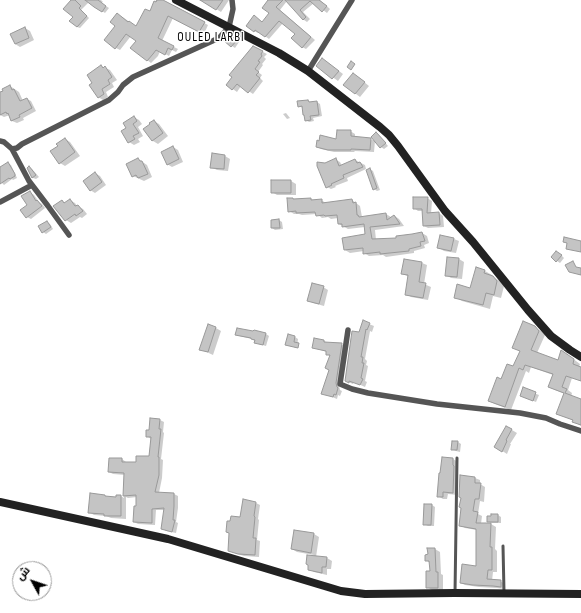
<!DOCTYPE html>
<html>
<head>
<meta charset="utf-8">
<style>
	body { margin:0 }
	#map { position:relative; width:581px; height:613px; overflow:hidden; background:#fff; font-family:"Sofia Sans Condensed",Cairo,sans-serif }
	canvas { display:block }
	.north { position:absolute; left:12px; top:561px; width:40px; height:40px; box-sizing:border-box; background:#fff; border:1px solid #999; border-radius:50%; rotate:310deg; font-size:11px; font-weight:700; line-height:16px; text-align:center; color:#000 }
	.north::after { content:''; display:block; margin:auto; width:14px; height:18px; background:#000; clip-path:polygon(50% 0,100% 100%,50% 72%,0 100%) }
</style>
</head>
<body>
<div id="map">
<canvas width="581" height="613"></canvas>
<div class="north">ش</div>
</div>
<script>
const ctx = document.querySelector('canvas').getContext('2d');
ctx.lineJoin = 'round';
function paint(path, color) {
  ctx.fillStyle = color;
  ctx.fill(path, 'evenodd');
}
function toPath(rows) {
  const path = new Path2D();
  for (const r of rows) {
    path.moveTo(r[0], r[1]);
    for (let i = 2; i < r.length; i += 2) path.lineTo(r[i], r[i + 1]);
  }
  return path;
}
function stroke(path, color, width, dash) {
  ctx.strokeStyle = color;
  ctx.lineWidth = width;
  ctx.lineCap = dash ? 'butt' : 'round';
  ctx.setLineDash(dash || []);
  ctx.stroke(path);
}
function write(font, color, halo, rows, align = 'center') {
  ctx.font = font + ' "Sofia Sans Condensed",sans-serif';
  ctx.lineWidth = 3;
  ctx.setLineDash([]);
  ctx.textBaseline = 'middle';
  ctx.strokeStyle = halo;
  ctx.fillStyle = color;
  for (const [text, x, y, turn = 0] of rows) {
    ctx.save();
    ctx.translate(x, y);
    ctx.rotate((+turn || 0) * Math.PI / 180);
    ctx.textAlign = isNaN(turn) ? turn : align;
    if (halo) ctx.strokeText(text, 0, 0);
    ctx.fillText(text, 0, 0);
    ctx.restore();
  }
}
paint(toPath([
	[73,0,101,0,103,2,101,3,109,8,105,13,89,2,81,10,89,18,80,28,77,27,74,17],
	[156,0,160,0,208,25,204,34,173,18,162,41,178,49,176,52,172,50,169,56,160,51,158,56,151,63,147,60,138,40,131,36,120,50,116,48,116,26,121,16,137,27,150,12],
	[202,0,229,0,221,12],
	[270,0,320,0,330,9,327,13,314,3,303,12,310,19,307,22,304,20,287,1,280,10,315,40,306,49,302,47,296,34,283,23,269,39,259,32,258,33,254,31,258,19,263,23,270,13],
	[25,28,30,31,34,40,20,47,15,44],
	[232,37,239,42,235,48,232,46],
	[253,47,267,54,264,57,266,59,262,64,263,65,258,72,262,75,260,78,263,81,253,94,241,86,237,92,227,85],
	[327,62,343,74,338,81,317,66],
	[101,66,110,70,117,80,112,83,114,87,106,92,108,97,103,100,98,97,94,83],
	[358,77,369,86,360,97,344,85],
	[10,86,19,92,23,101,27,99,31,101,36,111,23,118,24,120,17,123,12,121,10,115,4,117,0,115,0,93,4,91],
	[308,101,312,103,317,102,320,104,322,116,313,118,314,121,309,122,306,120,303,108,299,106],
	[286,113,290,118,287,119,283,114],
	[134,117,139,120,142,124,138,127,143,136,138,139,140,142,134,145,129,142,127,128],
	[154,121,159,124,168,136,158,144,153,141,145,130],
	[350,131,355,134,355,138,370,139,375,141,374,152,354,151,355,152,334,152,321,149,317,147,337,140],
	[376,133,379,135,388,146,384,149,381,147],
	[65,139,70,142,80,156,65,166,60,163,59,146],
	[173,147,178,150,183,162,172,167,167,164],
	[213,154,225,156,230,159,228,171,217,170,211,167],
	[138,159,147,165,152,177,144,181,133,176],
	[336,160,340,162,342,166,355,160,365,165,366,169,347,178,348,181,335,186,336,187,331,189,327,187,325,164],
	[8,163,11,165,17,178,13,180,12,179,4,185,0,181,0,168],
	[29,167,32,169,39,177,36,179,33,178,28,168],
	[370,169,373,171,380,190,377,191,374,189],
	[95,173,100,176,106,185,95,193,90,190],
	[291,181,296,184,296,195,277,195,272,192],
	[30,192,34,195,39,202,42,204,45,208,31,219,27,217],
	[427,198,432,201,431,214,439,213,443,216,444,227,428,228,424,226,423,211,418,211,414,208],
	[311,199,315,201,321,200,326,203,352,200,360,206,362,217,386,214,391,217,391,218,395,216,399,219,404,226,375,230,376,240,397,239,422,233,427,236,429,243,424,245,425,248,414,251,414,253,386,257,383,255,369,256,364,253,364,251,350,253,345,250,366,235,365,227,348,229,339,224,338,218,331,219,328,217,322,218,317,214,302,215,299,214,294,214,289,211],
	[70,200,75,203,77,206,83,209,87,214,82,218,80,217,71,223,66,220,55,206,62,201,66,203],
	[279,220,282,222,283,229,275,230,272,228,272,221],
	[47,222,50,224,53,229,46,234,43,232],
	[441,236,454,239,459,241,456,253,444,251,439,248],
	[560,254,564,258,560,263,557,261],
	[459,259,464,262,462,279,451,278,446,275],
	[422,263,427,265,424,284,431,287,428,300,411,297,406,294,409,277,403,274],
	[485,271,492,275,491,276,500,281,504,286,501,298,493,296,490,309,462,301,455,297,471,289],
	[323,287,328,290,324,306,313,303,308,300],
	[369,324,374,326,372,332,370,331,365,359,367,361,366,365,368,366,365,381,367,382,365,387,354,382,353,384,346,381,359,333],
	[534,327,541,331,545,335,537,353,559,361,568,355,580,364,579,367,581,368,581,381,572,378,568,390,572,393,571,397,581,400,581,426,574,422,574,421,557,413,565,394,555,390,549,387,553,375,531,367,529,373,526,371,511,410,495,404,489,401,502,380,514,367,521,351,514,347],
	[216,328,221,331,213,355,200,349],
	[236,334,266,334,269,336,266,346,259,344,252,339,239,336],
	[288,335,295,337,298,339,297,348,290,346,286,345],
	[324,341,328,343,341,344,345,346,339,386,340,390,342,391,340,396,338,395,337,399,322,393,330,370,330,356,327,354,327,352,317,349,313,347],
	[523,389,539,395,536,402,521,396],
	[160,420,164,422,163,432,164,433,161,459,163,460,162,478,159,493,174,494,178,496,178,508,176,522,178,523,176,533,166,531,162,528,164,510,156,510,155,525,138,524,134,522,137,507,137,497,128,498,126,497,126,519,111,518,106,516,94,515,89,512,91,495,105,496,108,498,117,498,121,496,124,498,125,475,113,474,109,472,110,459,122,459,126,462,126,463,137,463,149,457,151,439,147,436],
	[507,427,517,433,510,444,511,444,507,454,496,447],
	[453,442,458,442,461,444,460,452,456,451,452,449],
	[453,459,458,462,458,495,448,494,447,499,443,499,438,496],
	[461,476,475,478,480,480,480,484,485,487,484,502,480,501,478,514,482,516,481,524,491,524,496,527,495,549,497,551,497,572,493,572,492,581,500,581,505,584,505,589,497,588,479,587,465,585,461,583,477,567,477,530,465,528,460,525,462,498],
	[244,500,256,503,260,505,258,519,259,520,257,540,260,541,259,557,244,556,234,553,229,551,230,534,241,518],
	[432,505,435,507,434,526,428,526,424,524],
	[498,515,501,517,501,523,491,523,488,521,492,517],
	[295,531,314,534,319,537,316,557,327,558,332,561,331,569,327,569,327,575,314,572,309,569,314,555,297,552,292,549],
	[428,549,435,549,440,552,441,574,443,575,443,590,432,590,427,587,431,572,430,563,426,560,429,555]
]), '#0003');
const building = toPath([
	[71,0,75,0,81,6,79,8,87,16,77,27,69,21,73,17,63,9,71,0],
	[85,0,98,0,106,6,102,12,94,7,85,0],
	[157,0,163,0,205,22,199,32,168,16,158,38,174,46,172,50,168,48,165,55,156,50,153,54,147,61,130,48,136,41,126,34,115,49,104,40,115,26,110,22,117,13,128,22,129,21,136,26,145,9,150,11,154,1,156,2,157,0],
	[200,0,223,0,216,10,200,0],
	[268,0,283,0,276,7,311,37,302,48,291,38,295,34,279,21,265,37,255,30,254,32,246,26,254,15,262,22,269,13,262,8,268,0],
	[285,0,319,0,327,6,322,12,310,1,300,10,306,17,303,20,285,0],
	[25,27,29,38,15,44,10,34,25,27],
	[229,34,237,40,231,47,223,40,229,34],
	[253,46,263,51,261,54,262,56,258,61,260,62,255,69,259,72,256,75,260,78,248,93,237,84,232,90,226,85,232,77,229,75,253,46],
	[322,58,339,71,332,79,316,66,322,58],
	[351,61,355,64,351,70,347,67,351,61],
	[101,65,103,68,105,66,112,77,108,80,110,84,102,89,104,94,98,98,89,85,92,83,87,75,101,65],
	[353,73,365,82,355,94,343,85,353,73],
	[10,85,12,90,14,89,20,101,27,98,32,108,19,115,20,117,11,121,8,113,7,114,6,112,0,115,0,92,3,91,2,89,10,85],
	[308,100,309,102,317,101,319,115,310,116,311,120,305,121,304,115,303,115,302,106,298,107,297,101,308,100],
	[134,116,137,121,133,124,139,133,133,136,135,139,128,143,121,131,126,128,123,123,134,116],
	[154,120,163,133,152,141,143,129,150,124,149,123,154,120],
	[337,130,351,130,351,136,371,138,370,150,351,149,351,150,328,150,316,147,317,140,319,141,320,135,336,139,337,130],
	[376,132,386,143,380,148,371,137,376,132],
	[65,138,75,152,59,164,50,151,58,146,56,144,65,138],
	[173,146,179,159,167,165,161,152,173,146],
	[212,153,225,155,224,169,210,168,212,153],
	[138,158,140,161,142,161,148,174,138,178,136,175,132,177,126,164,138,158],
	[336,158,339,166,355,159,357,163,360,162,363,167,343,175,344,178,331,184,332,185,326,188,317,166,317,162,325,163,336,158],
	[8,162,15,174,15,176,10,179,9,178,0,184,0,167,8,162],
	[29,166,36,175,32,178,27,168,29,166],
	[370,168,377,188,373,190,366,170,370,168],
	[95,172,102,182,90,191,83,181,95,172],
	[271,180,291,180,291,193,271,193,271,180],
	[30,191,36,201,37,200,42,206,26,218,20,210,27,205,21,196,30,191],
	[413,197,428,197,427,213,439,212,440,225,423,226,422,209,413,209,413,197],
	[287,198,293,198,293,199,311,198,311,200,322,199,322,203,352,199,353,203,356,202,357,215,358,215,359,217,386,213,387,220,394,215,400,224,370,227,372,239,396,238,396,236,412,234,422,232,425,241,420,242,421,246,409,249,409,251,380,254,380,252,363,254,363,248,344,250,342,238,365,234,364,224,342,227,342,224,338,224,337,215,325,216,324,215,316,216,315,212,296,213,296,211,288,212,287,198],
	[70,199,75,206,78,205,83,211,76,216,75,214,65,221,53,206,62,200,64,203,70,199],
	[279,219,280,228,271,228,271,220,279,219],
	[47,221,51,227,42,233,38,226,47,221],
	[440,235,454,238,451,251,437,248,440,235],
	[564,237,581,241,581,252,566,249,567,243,563,242,564,237],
	[556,251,562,255,556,262,551,257,556,251],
	[447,257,459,258,457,277,445,276,447,257],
	[404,259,422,262,419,282,426,283,423,298,405,295,408,275,401,274,404,259],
	[573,261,576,267,581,268,581,275,569,272,565,265,573,261],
	[476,267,485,270,484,273,493,276,497,281,494,295,486,293,483,305,454,298,457,284,470,288,476,267],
	[312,283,324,286,319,304,307,301,312,283],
	[363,320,370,323,367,330,366,329,361,357,363,357,362,363,364,363,361,378,363,379,360,385,349,381,349,383,345,381,352,331,359,332,363,320],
	[523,321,535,326,539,331,531,350,558,360,561,350,574,359,573,364,581,367,581,381,566,376,562,387,567,389,565,393,581,399,581,425,572,422,573,420,556,414,564,393,548,387,553,374,525,365,523,370,519,368,505,407,488,401,497,377,501,379,507,364,513,366,520,351,512,348,523,321],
	[208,324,216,327,208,352,199,350,208,324],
	[237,328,253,331,254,330,266,333,263,345,254,343,255,340,251,339,251,338,235,335,237,328],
	[288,334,295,336,294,342,299,343,298,348,285,345,288,334],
	[314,338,324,340,324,342,342,343,336,383,337,387,338,388,336,395,334,394,333,397,321,394,329,370,325,368,330,355,326,355,326,351,312,348,314,338],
	[523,387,536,392,533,401,520,396,523,387],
	[150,418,160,419,159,429,161,429,158,457,159,457,159,475,155,492,174,493,174,506,173,520,175,520,172,532,161,529,164,508,152,509,152,523,133,522,134,506,136,506,136,495,123,496,124,473,108,472,109,458,122,458,122,462,136,462,136,456,149,456,151,437,146,437,146,430,149,430,150,418],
	[506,426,512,429,506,440,507,441,502,452,494,447,506,426],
	[452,441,458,441,457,450,451,450,452,441],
	[442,457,453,458,453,465,454,466,453,493,443,492,443,497,437,497,439,473,440,473,442,457],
	[460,475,475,477,475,483,481,483,479,499,475,499,473,511,478,512,476,523,491,523,490,547,492,547,492,570,488,570,487,579,501,580,501,587,493,586,473,585,460,583,462,564,476,566,476,529,459,526,461,508,459,507,461,498,459,497,460,475],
	[90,493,105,495,105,496,116,497,116,495,121,495,121,516,104,516,104,514,88,513,90,493],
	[243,499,256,502,254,516,255,517,253,538,256,538,255,555,238,554,228,551,229,533,226,532,227,521,230,521,231,516,240,517,243,499],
	[424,504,432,504,431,525,423,525,424,504],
	[491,514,498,514,498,522,487,522,487,516,491,516,491,514],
	[294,530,314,533,311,553,291,549,294,530],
	[427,548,435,548,436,572,438,572,438,588,426,588,426,571,430,571,429,561,425,561,425,555,428,554,427,548],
	[307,555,327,557,326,567,322,567,322,573,308,570,308,565,306,564,307,555]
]);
paint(building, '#c4c4c4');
stroke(building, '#999', 1);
stroke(toPath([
	[503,546,504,592],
	[455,593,457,458]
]), '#555', 3);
stroke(toPath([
	[308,71,352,0],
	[0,141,4,142,12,149,17,148,22,144,109,100,118,92,123,85,133,77,219,38,229,27,233,9,232,0],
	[12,149,29,181,48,206,69,235],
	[0,202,32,185],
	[348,330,340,384,352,389,368,393,437,404,520,413,546,418,560,424,581,431]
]), '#555', 5.5);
stroke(toPath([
	[176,0,279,53,308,71,380,127,389,135,398,146,445,211,473,242,528,310,551,336,570,350,581,357],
	[0,502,168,539,341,591,365,594,455,593,581,594]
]), '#222', 8);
ctx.letterSpacing = '1px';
write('13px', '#000', '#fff', [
	["OULED LARBI",211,38]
]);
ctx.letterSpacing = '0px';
</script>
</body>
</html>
